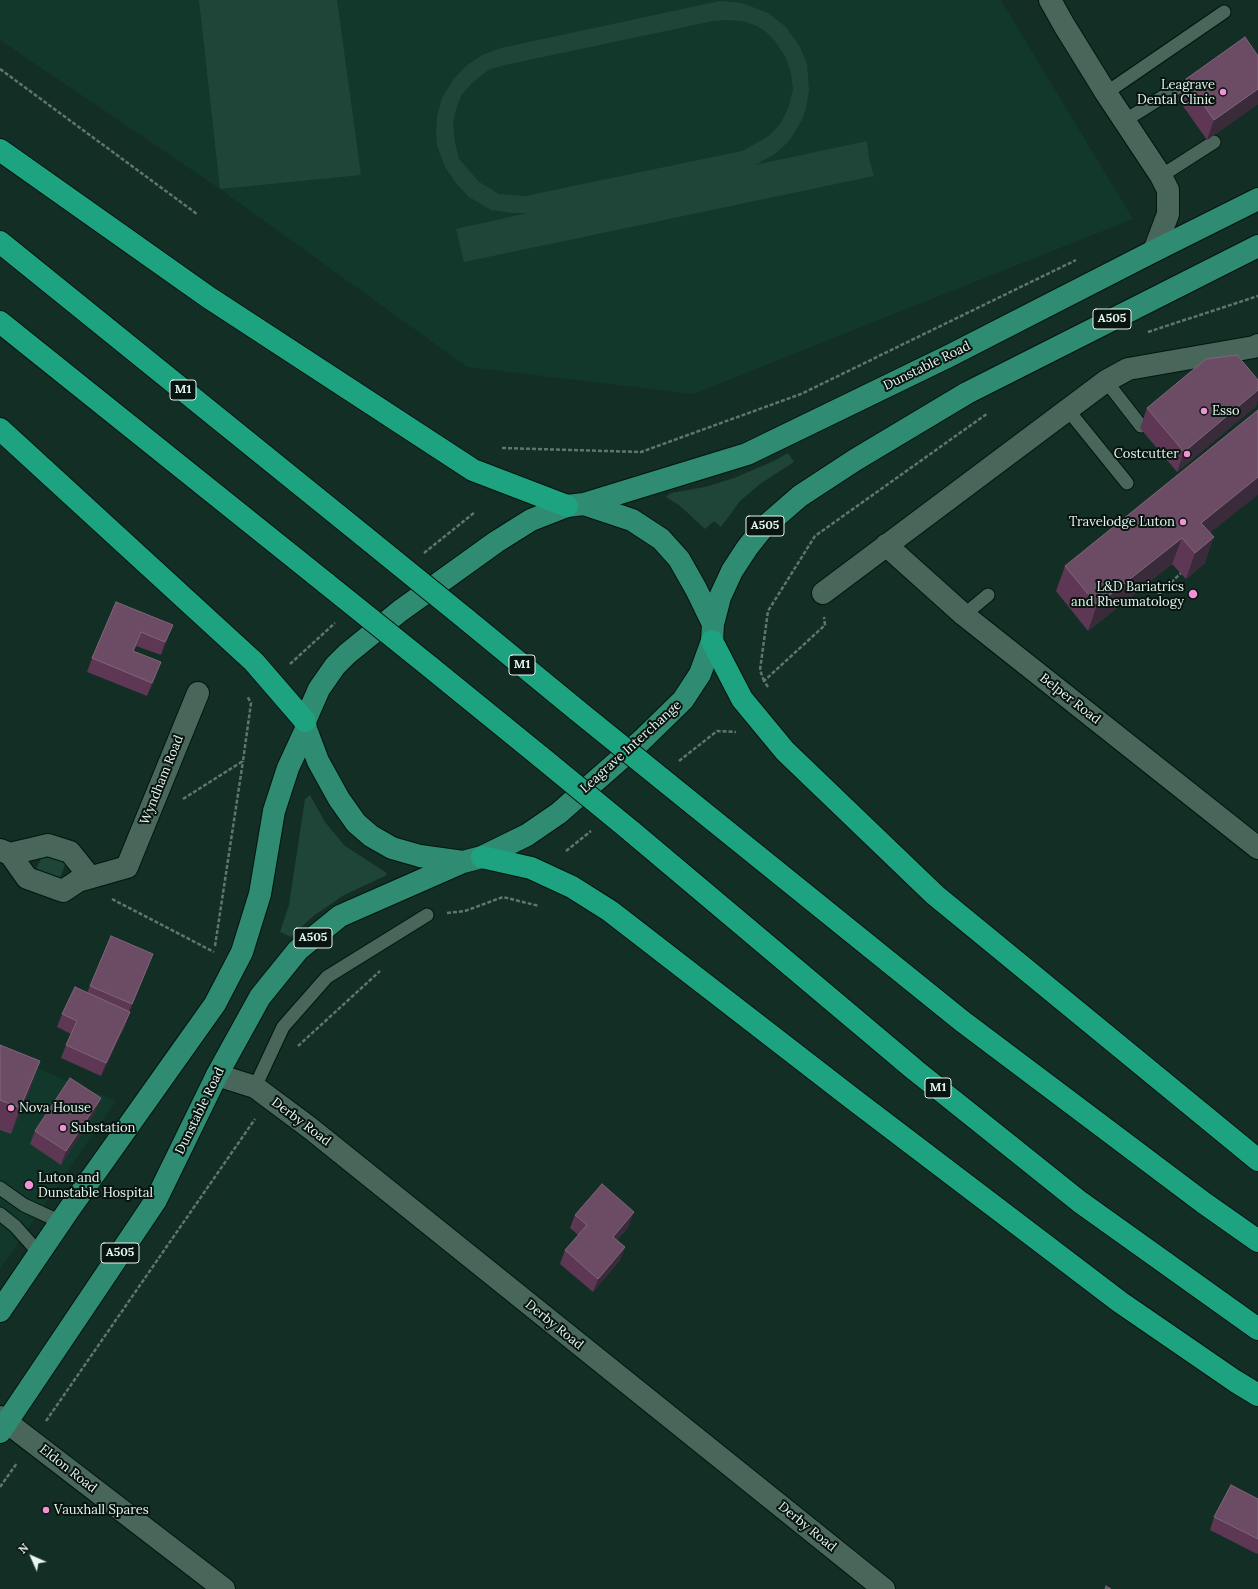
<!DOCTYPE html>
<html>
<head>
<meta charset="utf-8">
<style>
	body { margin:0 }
	#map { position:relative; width:1258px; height:1589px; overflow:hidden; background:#132e25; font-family:Lora,serif }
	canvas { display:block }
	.north { position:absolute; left:12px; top:1537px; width:40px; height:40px; -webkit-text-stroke:3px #08140f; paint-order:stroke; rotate:315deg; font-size:11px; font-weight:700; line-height:16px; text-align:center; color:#e6f6ef }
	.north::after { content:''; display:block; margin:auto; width:14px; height:18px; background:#e6f6ef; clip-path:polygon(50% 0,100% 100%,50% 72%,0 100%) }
</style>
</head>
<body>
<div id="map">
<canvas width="1258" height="1589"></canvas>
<div class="north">N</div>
</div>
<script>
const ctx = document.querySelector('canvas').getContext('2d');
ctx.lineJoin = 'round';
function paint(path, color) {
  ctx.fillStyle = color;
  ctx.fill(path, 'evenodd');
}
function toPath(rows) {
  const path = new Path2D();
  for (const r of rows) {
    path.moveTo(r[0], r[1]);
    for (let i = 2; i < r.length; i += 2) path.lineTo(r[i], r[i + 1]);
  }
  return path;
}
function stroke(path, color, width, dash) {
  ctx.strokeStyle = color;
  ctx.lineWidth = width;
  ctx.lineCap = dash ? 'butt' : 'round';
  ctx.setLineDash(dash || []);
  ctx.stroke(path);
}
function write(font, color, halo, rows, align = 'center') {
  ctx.font = font + ' Lora,serif';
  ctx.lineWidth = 4;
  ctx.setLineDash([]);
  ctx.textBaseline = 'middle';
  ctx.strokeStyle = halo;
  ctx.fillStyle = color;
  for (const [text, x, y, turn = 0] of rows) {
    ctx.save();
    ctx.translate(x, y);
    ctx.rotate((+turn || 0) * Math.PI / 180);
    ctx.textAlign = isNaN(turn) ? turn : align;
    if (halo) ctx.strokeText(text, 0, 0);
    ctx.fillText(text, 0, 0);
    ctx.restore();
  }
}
paint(toPath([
	[0,0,1001,0,1133,219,693,394,467,367,220,189,0,40],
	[0,1053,116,1101,0,1269]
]), '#12382c');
paint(toPath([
	[199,0,337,0,361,175,220,189],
	[720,1,742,3,768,13,786,27,800,47,807,64,809,90,806,108,802,120,789,141,775,154,755,165,867,141,869,159,874,176,464,262,456,229,528,213,513,213,491,210,469,197,456,183,445,167,437,146,436,131,437,116,442,98,453,80,466,66,482,55,501,48],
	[728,20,742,21,755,25,765,31,775,41,786,58,791,73,793,90,789,106,781,123,769,136,742,151,525,196,499,194,479,182,459,159,455,143,453,122,457,106,462,94,472,83,488,70,505,65,713,21],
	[788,453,794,462,760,484,740,501,721,527,714,521,705,529,679,505,666,497,671,493,705,487,734,478,774,461],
	[310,795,325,822,345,846,387,873,385,876,344,895,312,917,291,937,280,932,289,905,305,799],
	[43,853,67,860,58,883,34,875]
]), '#1f4538');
const lane = toPath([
	[1106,93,1224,12],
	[1124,121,1177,88],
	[1161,176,1214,142],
	[1106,381,1141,426],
	[1068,410,1127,483],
	[964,615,988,595],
	[255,1087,283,1027,327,977,427,915],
	[0,1188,24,1205,61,1222],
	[0,1214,15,1226,39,1253]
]);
const street = toPath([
	[1050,0,1064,25,1106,93,1161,176,1168,190,1168,214,1154,251],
	[886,545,964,615,1258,848],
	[823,593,1106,381,1128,369,1254,347,1258,345],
	[0,850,10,854,27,878,63,891,78,881,127,867,198,693],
	[10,854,48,845,70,852,90,877],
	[217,1075,255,1087,310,1128,884,1589],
	[0,1417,224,1589]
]);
const primary = toPath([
	[584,504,632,520,661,539,679,559,696,589,713,624,712,641,700,674,683,700,641,741,559,813,527,835,482,857,463,862,420,856,392,848,371,836,356,823,339,799,318,761,306,729,305,721,319,689,335,666,347,654,400,611,496,542,531,520,567,506,584,504],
	[584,504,747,454,949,356,1154,251,1258,199],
	[713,624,720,597,732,571,747,548,762,529,800,496,855,460,967,393,1258,246],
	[0,1311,68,1211,215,1004,242,952,260,894,274,811,288,768,306,729],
	[0,1432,156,1200,217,1075,260,997,298,950,340,916,463,862]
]);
const highway = toPath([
	[0,150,208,297,473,470,567,506],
	[0,242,365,537],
	[0,322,327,584],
	[0,429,254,662,305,721],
	[466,619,578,711],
	[712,641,742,699,785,751,935,895,1258,1160],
	[429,666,541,757],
	[667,783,962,1021,1204,1203,1258,1241],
	[631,831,915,1070,1080,1202,1258,1329],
	[482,857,531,868,572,887,610,911,853,1099,1120,1302,1235,1381,1258,1395]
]);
stroke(lane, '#00160e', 15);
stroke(street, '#00160e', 24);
stroke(primary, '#00160e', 24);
stroke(highway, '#00160e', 24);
stroke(toPath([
	[0,69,197,214],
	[1148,332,1258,296],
	[502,448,641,452,801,394,1076,260],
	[424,553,475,512],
	[1158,595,1181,573],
	[290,664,335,623],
	[764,681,760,670,768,611,815,536,988,413],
	[768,687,764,681,825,625,824,617],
	[679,761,717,731,736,732],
	[183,799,243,761,251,703,247,696],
	[566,851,591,831],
	[112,899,214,952],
	[447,913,465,911,503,897,539,906],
	[215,946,243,761],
	[298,1046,380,971],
	[46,1421,255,1119],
	[0,1487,17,1463]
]), '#5f766e', 2.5, [4, 2]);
stroke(lane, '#49665b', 13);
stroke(street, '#49665b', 22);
stroke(primary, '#2f8b71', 22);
stroke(highway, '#1ea380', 22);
const highwayBridge = toPath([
	[365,537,466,619],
	[327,584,429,666],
	[578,711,667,783],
	[541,757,631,831]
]);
stroke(highwayBridge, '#00160e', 24, []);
stroke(highwayBridge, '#1ea380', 22);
paint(toPath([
	[1258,56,1258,104,1207,140,1178,99,1186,79],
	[1258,380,1258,399,1256,406,1177,472,1140,428,1147,408],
	[1258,410,1210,533,1205,563,1186,579,1172,564,1088,631,1056,591,1065,566],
	[116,602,168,638,161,655,136,646,134,651,156,676,147,696,87,672,92,658],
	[148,967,129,1012,130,1012,125,1026,101,1076,61,1058,66,1045,71,1034,57,1027,62,1014,87,993,90,986],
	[0,1045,31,1087,11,1134,0,1130],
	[96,1111,61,1165,30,1144,35,1131],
	[575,1215,629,1226,617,1240,625,1247,620,1260,593,1292,560,1264,565,1250,578,1235,570,1228],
	[1258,1499,1258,1553,1257,1554,1210,1530,1214,1517]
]), '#5d3753');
paint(toPath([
	[1258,89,1258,104,1207,140,1214,120],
	[1258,390,1258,399,1256,406,1177,472,1184,452],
	[1258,477,1258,495,1191,548,1201,523],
	[1214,537,1205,563,1186,579,1195,553],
	[1182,538,1172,564,1088,631,1097,605],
	[173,625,168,638,161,655,165,642],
	[161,662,156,676,147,696,152,683],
	[153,954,148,967,127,1017,132,1004],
	[130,1012,125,1026,101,1076,106,1063],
	[40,1061,31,1087,11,1134,20,1108],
	[101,1098,96,1111,61,1165,66,1151],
	[634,1212,629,1226,608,1250,613,1237],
	[625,1247,620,1260,593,1292,598,1279]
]), '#392b39');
const building = toPath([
	[1245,37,1258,56,1258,89,1214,120,1186,79,1245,37],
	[1237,355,1258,380,1258,390,1184,452,1147,408,1206,359,1237,355],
	[1258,410,1258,477,1201,523,1214,537,1195,553,1182,538,1097,605,1065,566,1258,410],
	[116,602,173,625,165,642,141,632,133,651,161,662,152,683,92,658,116,602],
	[111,936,153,954,132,1004,90,986,111,936],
	[75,987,130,1012,106,1063,66,1045,77,1021,62,1014,75,987],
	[0,1045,40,1061,20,1108,0,1100,0,1045],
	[70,1078,101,1098,66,1151,35,1131,70,1078],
	[602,1184,634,1212,613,1237,625,1247,598,1279,565,1250,587,1225,575,1215,602,1184],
	[1231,1485,1258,1499,1258,1539,1214,1517,1231,1485],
	[1106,1586,1111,1589,1105,1589,1106,1586]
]);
paint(building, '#6c4c64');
stroke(building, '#7f6679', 1);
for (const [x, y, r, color] of [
	[1223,92,4,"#f291d6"],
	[1204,411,4,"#f291d6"],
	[1187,454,4,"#f291d6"],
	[1183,522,4,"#f291d6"],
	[1193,594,5,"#f291d6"],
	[11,1108,4,"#f291d6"],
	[63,1128,4,"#f291d6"],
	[29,1185,5,"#f291d6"],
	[46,1510,4,"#f291d6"]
]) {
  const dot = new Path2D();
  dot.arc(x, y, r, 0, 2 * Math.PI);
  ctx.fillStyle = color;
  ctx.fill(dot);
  stroke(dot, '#08140f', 1.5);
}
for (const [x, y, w] of [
	[1112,319,38],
	[183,390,26],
	[765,526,38],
	[522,665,26],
	[313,938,38],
	[938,1088,26],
	[120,1253,38]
]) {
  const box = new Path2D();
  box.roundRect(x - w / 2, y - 10, w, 20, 3);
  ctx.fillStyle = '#08140f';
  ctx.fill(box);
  stroke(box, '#e6f6ef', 1);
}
write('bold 12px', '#e6f6ef', null, [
	["A505",1112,319],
	["M1",183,390],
	["A505",765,526],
	["M1",522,665],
	["A505",313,938],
	["M1",938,1088],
	["A505",120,1253]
]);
write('13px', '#e6f6ef', '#08140f', [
	["Leagrave",1215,85,"right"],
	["Dental Clinic",1215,100,"right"],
	["Esso",1212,411],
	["Costcutter",1179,454,"right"],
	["Travelodge Luton",1175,522,"right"],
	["L&D Bariatrics",1184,587,"right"],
	["and Rheumatology",1184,602,"right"],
	["Nova House",19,1108],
	["Substation",71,1128],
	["Luton and",38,1178],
	["Dunstable Hospital",38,1193],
	["Vauxhall Spares",54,1510]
], 'left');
write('13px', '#e6f6ef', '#08140f', [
	["Dunstable Road",927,366,-26],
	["Belper Road",1070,699,38],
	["Leagrave Interchange",631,747,-42],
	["Wyndham Road",162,780,-68],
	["Dunstable Road",200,1111,-64],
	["Derby Road",301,1122,37],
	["Derby Road",554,1325,39],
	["Eldon Road",68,1469,38],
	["Derby Road",807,1527,39]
]);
</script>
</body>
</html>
